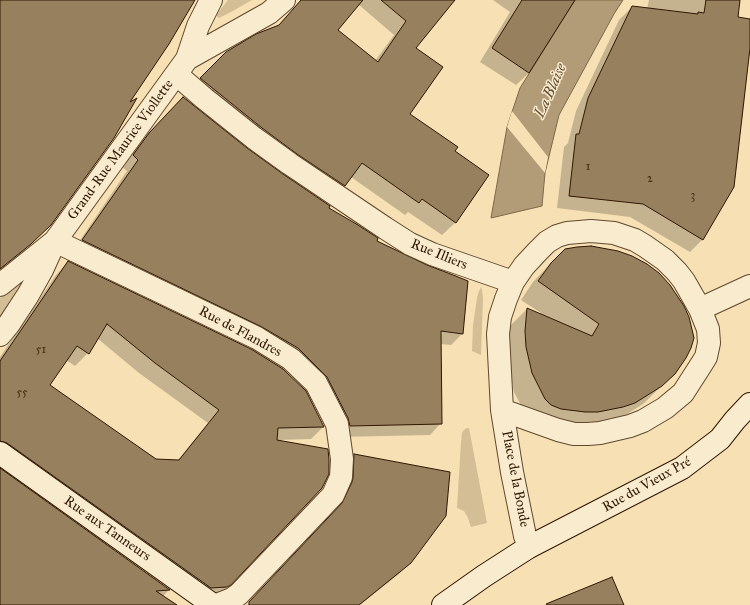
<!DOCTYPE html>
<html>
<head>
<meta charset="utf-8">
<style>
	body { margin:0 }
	canvas { display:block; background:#f6e0b4 }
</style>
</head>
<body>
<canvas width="750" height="605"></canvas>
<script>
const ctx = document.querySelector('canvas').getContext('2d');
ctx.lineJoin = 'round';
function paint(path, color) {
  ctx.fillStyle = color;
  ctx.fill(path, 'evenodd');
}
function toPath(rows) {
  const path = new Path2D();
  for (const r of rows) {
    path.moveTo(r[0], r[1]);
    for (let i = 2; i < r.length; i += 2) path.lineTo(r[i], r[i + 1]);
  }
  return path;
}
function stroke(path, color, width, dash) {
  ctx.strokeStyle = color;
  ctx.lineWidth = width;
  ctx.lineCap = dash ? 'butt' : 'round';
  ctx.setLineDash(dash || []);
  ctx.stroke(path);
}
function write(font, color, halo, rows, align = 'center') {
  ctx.font = font + ' "IM FELL Great Primer",serif';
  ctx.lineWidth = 3;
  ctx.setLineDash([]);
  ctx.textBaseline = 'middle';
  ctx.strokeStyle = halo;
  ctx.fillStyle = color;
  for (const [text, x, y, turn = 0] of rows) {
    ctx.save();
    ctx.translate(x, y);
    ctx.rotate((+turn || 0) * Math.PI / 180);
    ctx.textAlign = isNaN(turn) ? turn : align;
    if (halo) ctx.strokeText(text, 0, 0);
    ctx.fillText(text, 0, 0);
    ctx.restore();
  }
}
paint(toPath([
	[228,0,252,0,231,12,219,18,216,15],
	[32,272,0,320,0,298],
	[481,287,482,290,483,298,481,355,472,351,473,325,477,298,479,291],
	[467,428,469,428,487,523,471,527,468,518,464,511,457,508,461,442,462,433,464,430]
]), '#d4be96');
const water = toPath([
	[575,0,623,0,614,14,559,115,545,173,542,206,491,218,507,127,520,88,575,0]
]);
paint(water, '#b29c77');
stroke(water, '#7e6748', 1);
paint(toPath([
	[512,111,548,157,545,173,507,127]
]), '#f6e0b4');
paint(toPath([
	[0,0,194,0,36,238,17,257,0,270],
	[302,0,454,0,414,48,408,114,454,151,487,175,455,223,442,235,408,212,405,215,351,177,344,185,332,198,188,92,213,66,277,27],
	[358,4,394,35,375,61,336,30],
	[493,0,574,0,529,73,516,85,480,62,510,12],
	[649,0,739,0,737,18,750,20,750,40,702,240,690,252,630,217,557,208,564,147,568,143,576,111,619,20,632,7,647,9],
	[172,109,246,149,375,242,427,266,467,282,462,334,451,345,441,344,441,423,430,435,339,437,337,430,286,360,72,252,127,171,122,167,138,145],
	[68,262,323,427,311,439,279,440,230,584,217,597,0,459,0,357,56,275],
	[97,338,139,373,208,423,177,461,156,460,49,385,66,360,75,366,88,353],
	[551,263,674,374,643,404,616,421,592,428,527,417,514,392,508,365,507,350,509,327,527,309,540,314,541,313,521,300,533,282],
	[354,455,410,562,400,573,360,605,247,605,334,512,344,489,344,465],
	[0,470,169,590,163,596,176,605,0,605]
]), '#0003');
const building = toPath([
	[0,0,195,0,169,44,130,102,137,98,114,138,51,225,31,244,0,269,0,0],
	[301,0,363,0,338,30,378,62,406,21,381,0,455,0,416,48,443,67,410,114,458,147,455,151,489,175,456,223,422,199,419,203,362,163,345,186,297,154,262,128,200,78,226,52,256,34,279,25,301,0],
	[522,0,575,0,529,73,492,48,522,0],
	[706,0,740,0,738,17,750,19,750,48,734,187,703,240,643,204,569,196,576,134,579,134,588,98,632,6,698,14,698,12,704,13,706,0],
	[183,97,247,148,283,174,330,206,329,208,358,225,378,238,377,241,427,265,448,273,468,281,463,334,441,331,442,424,350,426,348,418,327,377,298,348,262,327,82,240,138,160,133,155,149,133,183,97],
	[591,246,618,251,632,256,647,264,659,273,670,285,684,306,689,317,694,338,691,348,686,358,675,374,662,386,635,403,623,407,598,412,585,412,561,409,551,405,545,399,532,373,526,347,525,331,527,308,592,336,599,324,538,281,551,263,565,249,577,247,591,246],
	[68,261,251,349,283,369,306,391,324,427,278,428,277,440,328,449,329,460,329,474,322,488,231,585,227,587,211,588,7,443,0,441,0,361,68,261],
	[107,324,155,363,219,410,179,460,156,459,50,385,77,346,89,354,107,324],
	[354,454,450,472,446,516,411,563,359,605,249,605,249,602,342,503,352,482,353,478,354,454],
	[0,468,170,590,156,591,177,605,0,605,0,468],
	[612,577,624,605,547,605,546,604,612,577]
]);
paint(building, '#96805e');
stroke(building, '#2f1701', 1);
const street = toPath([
	[187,59,269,13,284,0],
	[176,74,205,99,254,138,290,164,385,228,410,244,432,254,513,282,524,266,537,252,547,242,557,236,567,233,591,231,614,233,635,240,645,246,665,260,677,272,684,281,700,309],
	[513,282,506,299,500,317,498,334,502,410,512,472,525,536,529,547],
	[0,285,55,241,257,338,291,359,316,383,337,424,342,459,341,477,333,495,239,594,232,599,217,605],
	[0,335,9,324,28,295,42,270,55,241,187,59,198,26,211,0],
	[502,410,558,430,574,434,588,434,600,433,630,426,643,421,665,408,683,393,701,365,706,357,709,343,708,329,700,309,750,286]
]);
const secondary = toPath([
	[0,453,213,605],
	[443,605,484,576,529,547,682,468,720,439,735,420,750,404]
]);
stroke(street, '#61492e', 24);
stroke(secondary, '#2f1701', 24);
stroke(street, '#f9ebce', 22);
stroke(secondary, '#f9ebce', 22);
write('12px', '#493118', null, [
	["1",588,167],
	["2",650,179],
	["3",693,196],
	["51",41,350],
	["55",22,393]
]);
write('14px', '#2f1701', '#f9ebce', [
	["Grand-Rue Maurice Viollette",121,150,-54],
	["Rue Illiers",439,255,22],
	["Rue de Flandres",240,332,28],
	["Place de la Bonde",515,479,79],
	["Rue du Vieux Pré",647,485,-29],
	["Rue aux Tanneurs",107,529,35]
]);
write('italic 15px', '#634c30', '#f9ebce', [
	["La Blaise",551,91,-66]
]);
</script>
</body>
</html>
